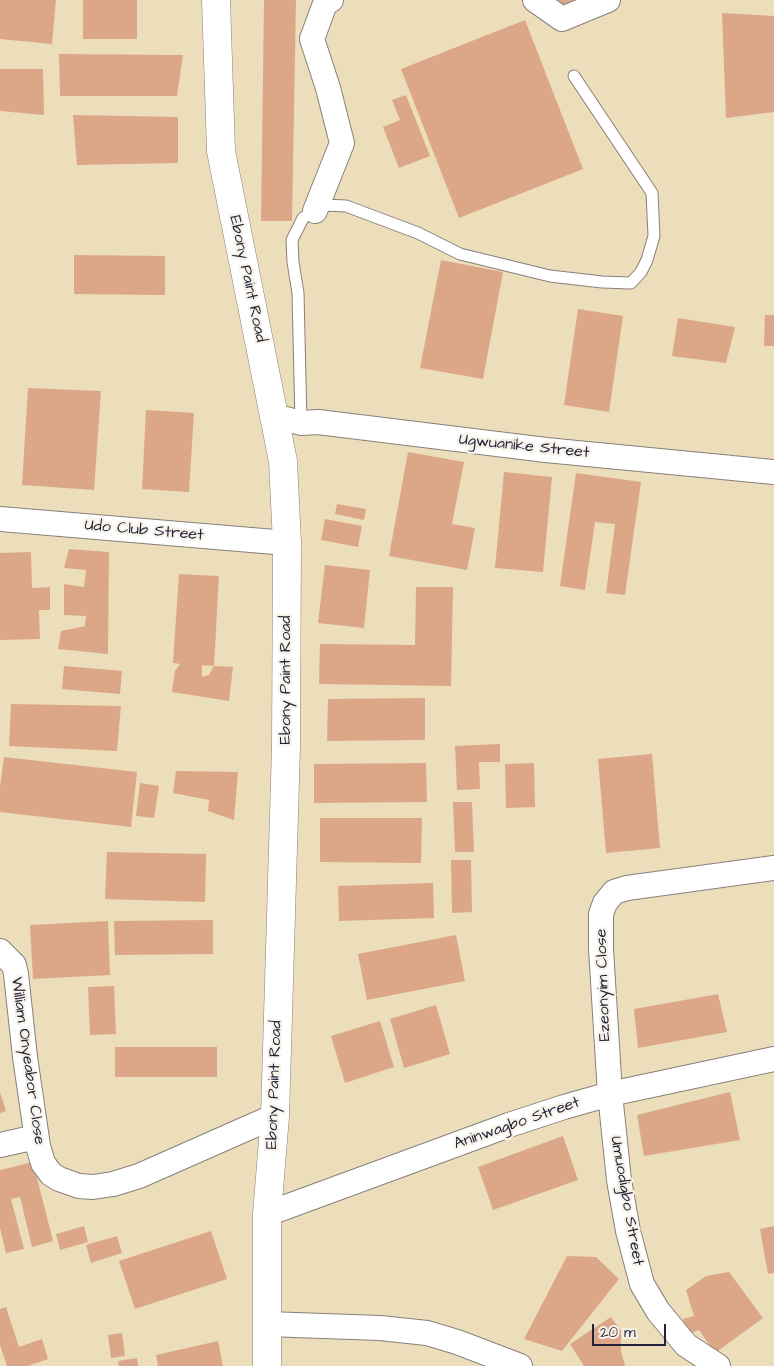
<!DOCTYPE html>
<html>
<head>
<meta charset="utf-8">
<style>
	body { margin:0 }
	#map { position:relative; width:774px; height:1366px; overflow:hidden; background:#ecdebb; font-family:"Architects Daughter",sans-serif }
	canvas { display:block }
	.scale { position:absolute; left:592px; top:1324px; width:74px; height:22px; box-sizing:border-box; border:2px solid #22223b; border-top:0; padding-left:6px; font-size:15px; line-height:18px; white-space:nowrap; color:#22223b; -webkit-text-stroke:4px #f7f3e8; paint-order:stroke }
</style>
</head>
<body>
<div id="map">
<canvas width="774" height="1366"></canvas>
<div class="scale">20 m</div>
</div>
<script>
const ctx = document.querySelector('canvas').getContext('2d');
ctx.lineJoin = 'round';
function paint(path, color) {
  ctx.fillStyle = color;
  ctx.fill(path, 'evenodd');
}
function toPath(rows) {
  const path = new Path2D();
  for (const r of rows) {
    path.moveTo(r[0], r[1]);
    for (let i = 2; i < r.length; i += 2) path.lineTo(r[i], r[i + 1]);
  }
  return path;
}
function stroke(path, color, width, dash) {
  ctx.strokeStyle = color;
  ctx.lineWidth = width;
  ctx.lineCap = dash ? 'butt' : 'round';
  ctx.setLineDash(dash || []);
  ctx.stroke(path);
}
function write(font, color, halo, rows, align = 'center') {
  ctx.font = font + ' "Architects Daughter",sans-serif';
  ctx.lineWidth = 4.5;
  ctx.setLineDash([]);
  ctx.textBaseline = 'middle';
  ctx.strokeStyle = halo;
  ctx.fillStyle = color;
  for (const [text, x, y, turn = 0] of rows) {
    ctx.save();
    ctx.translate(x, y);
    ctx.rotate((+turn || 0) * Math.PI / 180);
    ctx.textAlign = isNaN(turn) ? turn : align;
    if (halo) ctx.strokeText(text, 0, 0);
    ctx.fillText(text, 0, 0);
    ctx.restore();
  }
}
paint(toPath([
	[0,0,56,0,52,44,0,39],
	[83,0,137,0,137,39,83,39],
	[264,0,296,0,292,221,261,221],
	[557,0,576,0,559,6],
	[722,13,774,16,774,112,726,118],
	[525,20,583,169,459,218,401,69],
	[59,54,183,55,177,96,60,96],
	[0,69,43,69,44,115,0,111],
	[406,95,430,156,399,168,383,127,400,120,392,100],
	[73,115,178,117,178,163,77,165],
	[74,255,165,256,165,295,74,294],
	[441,260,503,272,483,379,420,368],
	[578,309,623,316,609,412,564,405],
	[765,315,774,315,774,346,764,346],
	[678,318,735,327,726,363,672,356],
	[28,388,101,391,94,490,22,485],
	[146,410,194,413,189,492,142,489],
	[408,452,464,462,452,524,475,528,467,570,389,556],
	[504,472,552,477,543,572,495,568],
	[576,473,641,482,625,595,606,593,615,524,595,522,585,590,560,586],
	[337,504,366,509,364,520,335,514],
	[325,519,362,526,358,547,321,540],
	[69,549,109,552,108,654,58,649,61,631,85,626,86,616,64,615,64,584,84,587,86,570,64,568],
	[31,552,32,588,50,587,50,610,39,610,40,639,0,640,0,553],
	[325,565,370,570,364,628,318,623],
	[179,574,219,576,214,666,202,665,202,677,209,675,214,666,233,667,229,701,172,692,175,671,180,664,173,663],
	[416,587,453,587,451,686,319,684,320,644,415,645],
	[64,666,122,671,120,694,62,689],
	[425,698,425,740,327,741,328,699],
	[11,704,121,706,117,751,9,746],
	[500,744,500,762,479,762,480,789,457,790,455,746],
	[652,754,660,848,606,853,598,759],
	[4,757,137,772,131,827,0,812,0,787],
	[426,763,427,802,314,803,314,764],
	[534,763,535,807,506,808,505,764],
	[176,771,238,772,234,820,208,811,209,800,173,793],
	[140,783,159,786,154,818,136,816],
	[453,802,472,802,474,852,455,852],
	[320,818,422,818,421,863,320,862],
	[107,852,206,854,205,902,105,899],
	[451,860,471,860,472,912,452,913],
	[433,883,434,918,339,921,338,886],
	[213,920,213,954,115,955,114,921],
	[108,921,110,975,33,979,30,925],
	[456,935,465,981,367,1000,358,954],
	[114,986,116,1034,90,1035,88,987],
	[718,994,727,1032,638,1048,634,1009],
	[436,1005,450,1054,404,1068,390,1019],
	[380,1021,394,1067,345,1083,331,1036],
	[115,1047,217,1047,217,1077,115,1077],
	[0,1092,6,1111,0,1113],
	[730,1092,740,1140,644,1156,637,1115],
	[563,1136,578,1180,493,1210,478,1167],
	[33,1162,53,1241,32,1247,20,1197,11,1199,24,1249,6,1253,0,1228,0,1170],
	[84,1226,88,1242,60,1250,56,1234],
	[774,1226,774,1273,768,1274,760,1229],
	[211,1231,227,1279,135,1309,119,1261],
	[117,1236,122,1253,91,1263,86,1245],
	[567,1256,596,1257,619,1279,562,1351,524,1339],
	[729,1272,763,1318,715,1353,699,1330,688,1334,683,1319,694,1316,686,1290,706,1276],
	[6,1307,19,1347,42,1339,48,1359,28,1366,7,1366,0,1345,0,1309],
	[611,1317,621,1331,621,1351,625,1366,584,1366,570,1344],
	[122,1333,125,1356,111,1358,108,1335],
	[218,1341,223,1366,158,1366,156,1355],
	[137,1358,138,1366,119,1366,118,1361]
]), '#dca788');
const service = toPath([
	[301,423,298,293,293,262,292,240,303,218,324,205,346,206,418,233,460,254,550,276,602,282,631,283,641,272,647,260,654,236,652,193,574,76]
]);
const minor = toPath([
	[535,0,562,19,608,0],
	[315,211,342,143,328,88,312,39,326,1,331,0],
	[275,416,301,423,318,422,546,450,774,472],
	[0,519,287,543],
	[0,951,14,965,16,974,25,1057,38,1146,43,1163,51,1174,59,1179,79,1186,93,1187,113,1184,139,1176,275,1116],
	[0,1145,36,1137],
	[267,1214,509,1125,564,1107,610,1094,774,1059],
	[267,1324,380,1328,427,1333,457,1342,520,1366],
	[718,1366,686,1345,658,1311,642,1284,628,1231,619,1180,610,1094,601,949,601,914,605,903,614,892,627,888,774,868]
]);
const tertiary = toPath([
	[216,0,221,151,283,461,287,543,286,747,275,1116,267,1214,267,1366]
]);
stroke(service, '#87807b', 13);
stroke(minor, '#87807b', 26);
stroke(tertiary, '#87807b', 29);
stroke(service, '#fff', 11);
stroke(minor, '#fff', 24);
stroke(tertiary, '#fff', 28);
write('16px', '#22223b', '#f7f3e8', [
	["Ebony Paint Road",247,279,78],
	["Ugwuanike Street",524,447,6],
	["Udo Club Street",144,531,5],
	["Ebony Paint Road",287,680,-90],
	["Ezeonyim Close",604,985,-92],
	["William Onyeabor Close",27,1061,82],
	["Ebony Paint Road",275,1085,-88],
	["Aninwagbo Street",517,1124,-19],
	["Umuodigbo Street",626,1201,80]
]);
</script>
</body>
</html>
